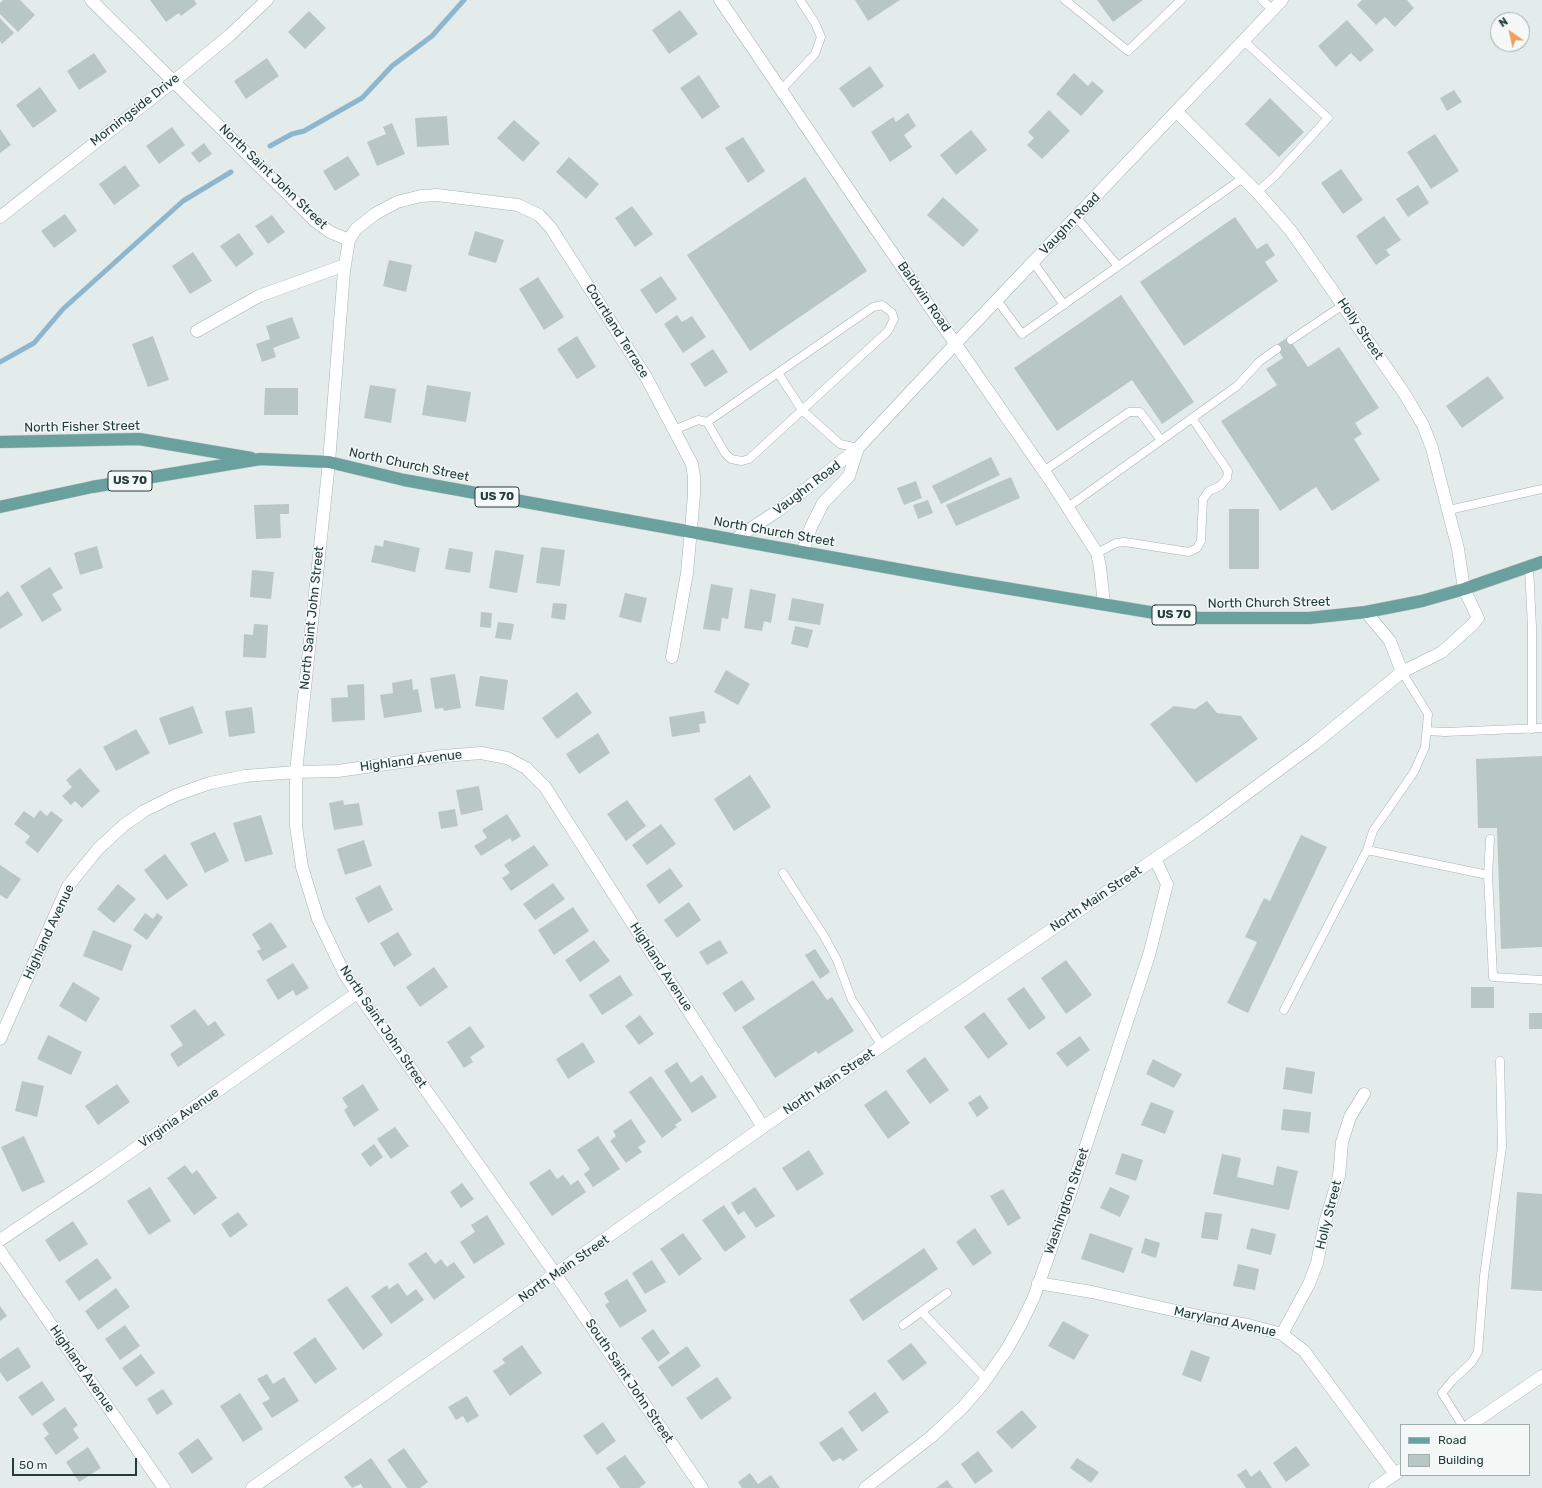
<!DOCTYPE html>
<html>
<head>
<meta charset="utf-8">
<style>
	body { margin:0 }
	#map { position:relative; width:1542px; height:1488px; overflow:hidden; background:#e3ecea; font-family:Rubik,sans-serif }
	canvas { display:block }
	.legend { position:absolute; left:1400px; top:1424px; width:130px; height:52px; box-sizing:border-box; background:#f4f9f7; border:1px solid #a1aeac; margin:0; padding:5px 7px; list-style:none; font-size:12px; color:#243d3c }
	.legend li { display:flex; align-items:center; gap:8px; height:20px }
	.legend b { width:20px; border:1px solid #a1aeac }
	.north { position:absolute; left:1490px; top:12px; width:40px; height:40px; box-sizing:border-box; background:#f4f9f7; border:1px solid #a1aeac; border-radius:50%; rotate:326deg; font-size:11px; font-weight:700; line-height:16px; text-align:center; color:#243d3c }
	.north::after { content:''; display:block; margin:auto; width:14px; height:18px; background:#eba162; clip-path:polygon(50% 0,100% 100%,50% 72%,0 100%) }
	.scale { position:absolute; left:12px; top:1458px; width:125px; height:18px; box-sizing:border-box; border:2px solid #243d3c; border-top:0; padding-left:5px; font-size:12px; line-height:14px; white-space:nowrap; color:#243d3c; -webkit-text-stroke:3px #f4f9f7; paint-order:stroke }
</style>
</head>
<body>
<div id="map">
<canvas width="1542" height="1488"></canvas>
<ul class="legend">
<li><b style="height:5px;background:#6aa09d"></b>Road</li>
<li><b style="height:11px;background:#b9c7c4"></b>Building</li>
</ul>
<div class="north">N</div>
<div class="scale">50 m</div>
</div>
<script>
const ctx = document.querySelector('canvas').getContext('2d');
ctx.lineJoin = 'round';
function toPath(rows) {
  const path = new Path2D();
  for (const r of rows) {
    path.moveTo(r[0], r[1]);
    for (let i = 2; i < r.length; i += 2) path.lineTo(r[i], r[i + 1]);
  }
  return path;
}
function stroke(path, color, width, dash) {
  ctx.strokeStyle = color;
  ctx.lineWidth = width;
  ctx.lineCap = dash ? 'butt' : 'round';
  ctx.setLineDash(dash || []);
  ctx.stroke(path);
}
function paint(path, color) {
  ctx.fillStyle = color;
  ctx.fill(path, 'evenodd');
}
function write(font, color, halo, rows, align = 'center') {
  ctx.font = font + ' Rubik,sans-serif';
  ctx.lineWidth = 3;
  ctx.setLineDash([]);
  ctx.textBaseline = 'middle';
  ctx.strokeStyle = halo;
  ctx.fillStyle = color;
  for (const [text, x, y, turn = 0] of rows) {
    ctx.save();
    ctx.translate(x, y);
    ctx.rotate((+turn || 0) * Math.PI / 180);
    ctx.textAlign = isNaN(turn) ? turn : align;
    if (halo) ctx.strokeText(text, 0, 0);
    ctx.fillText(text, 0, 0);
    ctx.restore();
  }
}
stroke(toPath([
	[270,146,292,134,304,131,362,98,392,66,432,36,464,0],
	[0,362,34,343,63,309,183,201,231,172]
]), '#8eb7cf', 5);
paint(toPath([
	[3,0,20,0,35,15,18,32,0,14,0,3],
	[150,0,194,0,197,4,181,16,179,13,166,22],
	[855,0,900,0,868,21],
	[1097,0,1143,0,1113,22],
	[1362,0,1407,0,1414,8,1395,27,1385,17,1376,25,1357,5],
	[680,10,698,34,669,54,652,30],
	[309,11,326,28,305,49,288,32],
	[0,18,14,33,2,44,0,41],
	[1347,20,1374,50,1360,62,1351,53,1336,67,1318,46],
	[94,53,107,72,79,90,67,71],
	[267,58,279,76,246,99,234,81],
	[870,66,884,86,853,108,839,88],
	[1074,73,1088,86,1092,81,1104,91,1081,116,1056,94],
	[699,75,720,107,702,119,680,88],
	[40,87,57,111,33,128,16,105],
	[1454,90,1462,102,1447,111,1440,98],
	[1270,98,1304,132,1279,157,1245,124],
	[1049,110,1070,131,1042,159,1027,145,1034,138,1028,132],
	[908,113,916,126,904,135,912,147,890,162,871,132,893,117,896,122],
	[447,116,449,145,417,147,415,118],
	[514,120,540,143,523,162,497,138],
	[392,123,405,154,377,166,367,142,386,134,383,127],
	[172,127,185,145,159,164,146,146],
	[0,129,11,145,0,153],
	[971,130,987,150,956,175,940,155],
	[1435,134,1459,171,1431,189,1407,152],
	[743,137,765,171,748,183,725,148],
	[204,143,212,154,199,163,191,153],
	[348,156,360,175,335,191,323,171],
	[569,157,599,184,586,199,556,172],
	[125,165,140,186,114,205,99,184],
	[1341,169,1363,200,1343,214,1321,183],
	[805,177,867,271,750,351,687,255],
	[1418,185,1429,203,1408,217,1396,199],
	[943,197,979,230,963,247,927,215],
	[632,206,653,234,635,247,615,218],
	[65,214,77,231,54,248,41,231],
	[272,215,285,232,268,244,255,226],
	[1384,216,1401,240,1386,250,1390,255,1376,265,1356,236],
	[1235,217,1257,249,1267,243,1275,255,1265,262,1278,281,1184,346,1140,282],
	[475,231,504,240,496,263,468,255],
	[239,233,254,254,236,267,220,246],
	[193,252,212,281,190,294,172,266],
	[389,260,412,265,406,292,383,286],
	[661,276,677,299,656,314,640,290],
	[538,277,564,317,544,330,519,289],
	[1121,295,1194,402,1162,424,1132,380,1057,431,1014,368],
	[677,315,682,322,692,316,706,337,683,353,664,324],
	[292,317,300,338,273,348,276,357,262,362,256,344,270,339,266,326],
	[153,336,169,380,148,387,132,344],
	[577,336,596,367,577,379,557,349],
	[1288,337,1308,367,1339,347,1379,408,1355,423,1362,434,1354,439,1380,480,1332,511,1316,487,1280,511,1221,421,1277,385,1266,369,1283,358,1275,346],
	[713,349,728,372,705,387,690,364],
	[1488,376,1504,398,1462,428,1446,406],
	[370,385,396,389,391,423,364,418],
	[427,385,471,392,466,422,422,415],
	[265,388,298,388,298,415,264,415],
	[991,457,1000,475,941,504,932,486],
	[1011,477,1020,498,956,526,946,505],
	[916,481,922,498,904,505,897,488],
	[928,500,933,513,918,519,913,505],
	[289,504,289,514,280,514,281,538,256,539,254,505],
	[1229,509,1259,509,1259,569,1229,569],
	[384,540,420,548,415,572,371,562,375,545,383,547],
	[97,546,103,568,80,575,74,553],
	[541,547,565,550,560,586,536,583],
	[449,548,473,552,470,573,445,569],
	[495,550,524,555,517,593,489,588],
	[50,567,63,588,52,594,62,610,42,622,20,586],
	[252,570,274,572,271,599,250,597],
	[711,584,733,588,728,619,722,618,720,631,703,629],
	[750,589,776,594,771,623,764,621,762,631,744,628],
	[8,591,23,615,0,629,0,597],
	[625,593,647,598,641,623,619,617],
	[792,598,824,604,820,625,788,620],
	[553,603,567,604,565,620,551,618],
	[481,612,492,613,491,628,480,627],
	[498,622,514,624,511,640,495,638],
	[254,624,268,625,266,658,243,657,244,634,253,635],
	[795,626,813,630,808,648,791,644],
	[726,670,750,684,738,705,714,692],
	[455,674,461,708,444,711,443,708,435,709,430,678],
	[480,676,508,680,504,710,475,706],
	[412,679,413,690,418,689,422,712,384,718,380,695,393,693,392,683],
	[364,684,365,720,332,722,331,698,348,697,347,685],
	[577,692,592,713,557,739,542,718],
	[1207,701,1217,713,1241,716,1258,739,1196,783,1150,724,1174,706,1195,709],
	[193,706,203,733,169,745,159,718],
	[252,707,255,733,229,737,225,711],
	[704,711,706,723,699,724,700,732,672,737,669,717],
	[136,729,150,753,116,771,103,747],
	[598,733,610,753,579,774,566,754],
	[1542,756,1542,947,1501,949,1497,828,1478,828,1476,759],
	[80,768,100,791,82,808,75,801,71,805,62,796,72,787,66,780],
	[750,775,771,807,734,831,714,799],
	[479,786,483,810,461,815,456,790],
	[343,800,344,805,359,803,363,825,334,830,329,803],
	[627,800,646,826,626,841,607,814],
	[455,809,458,826,441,829,438,812],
	[40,810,47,816,51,811,63,820,38,853,25,843,30,836,14,824,24,811,34,818],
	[507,814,521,836,512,842,510,838,481,856,474,846,487,838,482,830],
	[261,815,273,854,245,862,233,823],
	[661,824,676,844,647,865,632,845],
	[215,832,229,861,205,873,190,843],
	[1301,835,1327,847,1248,1013,1227,1003,1257,942,1245,937,1264,898,1270,901],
	[364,840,372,866,345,875,337,849],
	[534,845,549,865,511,891,502,878,510,873,504,865],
	[165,854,188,885,167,900,144,870],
	[0,865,21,879,7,899,0,895],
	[670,868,683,886,659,904,646,885],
	[553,883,565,899,535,920,523,904],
	[118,884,136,899,114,923,97,909],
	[380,885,393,910,368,923,355,898],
	[689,902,701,920,677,938,664,920],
	[573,907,589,931,554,955,538,930],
	[145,913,153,919,157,913,163,917,147,940,133,930],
	[271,922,287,947,263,961,257,951,261,949,252,934],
	[93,930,132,945,122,971,83,956],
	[398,932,412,955,394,967,380,943],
	[594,940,610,961,580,982,565,960],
	[720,940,728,953,707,965,699,952],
	[815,949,830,972,820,979,805,955],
	[1066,960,1092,995,1066,1014,1041,978],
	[293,963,309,988,296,996,293,990,278,1000,266,980],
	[434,967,448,987,420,1007,406,987],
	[620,975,633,995,602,1015,589,995],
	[742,980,755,999,735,1012,722,993],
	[813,980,827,1000,832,997,854,1031,818,1054,816,1051,775,1078,742,1027],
	[73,982,100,998,86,1022,59,1006],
	[1024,987,1046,1018,1029,1030,1007,999],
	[1471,987,1494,987,1494,1008,1471,1008],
	[195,1009,208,1026,215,1021,225,1035,178,1067,170,1054,183,1045,170,1026],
	[984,1012,1008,1044,988,1059,964,1027],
	[1529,1013,1542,1013,1542,1029,1529,1029],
	[640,1015,654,1034,639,1045,625,1026],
	[470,1026,485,1047,470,1057,473,1062,464,1068,447,1042],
	[48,1035,82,1052,71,1075,37,1059],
	[1080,1036,1090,1050,1067,1067,1056,1053],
	[583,1042,595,1062,568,1079,556,1059],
	[925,1057,949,1090,930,1104,906,1071],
	[1153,1059,1182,1074,1174,1088,1146,1074],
	[677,1062,691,1083,702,1075,717,1097,692,1113,664,1071],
	[1286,1067,1315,1072,1312,1094,1283,1089],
	[651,1076,682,1120,675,1125,677,1127,662,1138,629,1092],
	[22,1081,44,1086,37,1117,15,1111],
	[117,1084,130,1102,98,1125,85,1106],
	[363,1084,379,1110,354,1127,344,1110,348,1107,342,1098],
	[886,1090,910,1123,888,1139,864,1105],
	[980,1095,989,1108,977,1117,968,1103],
	[1151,1102,1174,1111,1165,1134,1141,1125],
	[1283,1109,1311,1112,1309,1133,1281,1130],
	[631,1119,646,1142,638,1147,642,1152,626,1163,610,1141,616,1136,613,1131],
	[395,1127,409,1146,391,1159,377,1139],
	[24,1136,45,1182,22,1192,1,1147],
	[598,1136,620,1169,593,1187,584,1174,590,1169,577,1150],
	[374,1144,383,1157,370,1167,361,1154],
	[809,1150,824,1174,797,1191,782,1168],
	[1122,1153,1143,1160,1136,1181,1115,1174],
	[1222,1154,1241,1158,1237,1177,1273,1185,1277,1166,1298,1171,1289,1210,1213,1194],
	[185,1165,192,1174,197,1170,217,1198,194,1215,167,1178],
	[550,1169,557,1179,563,1175,571,1185,578,1180,586,1192,552,1216,529,1183],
	[462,1183,474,1199,461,1208,450,1192],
	[150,1187,171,1221,149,1235,127,1201],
	[755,1187,775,1216,756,1228,744,1211,738,1215,731,1203],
	[1110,1187,1130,1196,1120,1217,1100,1208],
	[1003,1189,1021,1218,1008,1226,990,1196],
	[1517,1192,1542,1194,1542,1291,1511,1289],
	[724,1205,746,1237,725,1252,702,1220],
	[238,1212,248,1225,230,1238,221,1224],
	[1205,1212,1222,1214,1218,1240,1201,1238],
	[487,1215,505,1244,474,1264,460,1242,475,1232,471,1225],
	[73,1221,88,1244,59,1262,45,1240],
	[975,1228,992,1253,973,1266,956,1242],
	[1251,1228,1276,1234,1271,1255,1246,1249],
	[683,1233,702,1259,679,1276,660,1249],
	[1090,1233,1133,1248,1124,1273,1081,1259],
	[1145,1238,1160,1243,1156,1258,1141,1253],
	[924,1248,938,1269,863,1321,849,1300],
	[426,1252,435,1264,441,1259,447,1267,454,1262,465,1277,434,1300,408,1264],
	[97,1258,112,1278,79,1301,65,1281],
	[652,1260,666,1282,645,1294,632,1273],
	[1238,1264,1259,1269,1255,1290,1233,1286],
	[627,1279,647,1311,620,1328,605,1305,609,1302,604,1293],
	[398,1283,407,1296,416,1289,424,1300,391,1324,371,1296,387,1285,389,1289],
	[347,1286,383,1335,363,1350,327,1300],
	[116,1288,130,1307,98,1330,85,1311],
	[0,1306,7,1316,0,1321],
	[1063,1321,1089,1335,1074,1360,1048,1346],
	[125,1325,140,1346,120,1360,105,1339],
	[653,1329,670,1353,658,1362,641,1338],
	[315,1337,337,1369,315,1384,293,1353],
	[911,1343,927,1363,903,1381,887,1361],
	[522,1345,542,1373,510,1396,493,1371,505,1363,502,1359],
	[687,1346,701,1366,672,1387,658,1367],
	[18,1347,31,1367,7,1382,0,1372,0,1359],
	[1191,1350,1210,1357,1201,1382,1182,1375],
	[141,1354,155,1373,136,1387,122,1368],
	[267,1374,273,1384,284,1377,299,1401,272,1418,262,1403,270,1399,257,1379],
	[717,1377,732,1398,701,1420,686,1398],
	[42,1381,55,1400,32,1416,18,1397],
	[163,1389,173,1404,157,1415,147,1399],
	[875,1392,889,1412,862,1432,848,1412],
	[240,1393,263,1429,243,1442,220,1406],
	[467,1396,479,1416,467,1423,463,1416,456,1420,448,1407],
	[65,1407,78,1425,73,1429,79,1438,56,1455,44,1438,49,1434,42,1424],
	[1022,1410,1037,1427,1012,1449,996,1432],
	[603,1422,616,1441,597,1455,583,1436],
	[842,1427,858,1450,843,1461,840,1458,833,1462,819,1443],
	[198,1438,213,1459,192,1474,178,1453],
	[1296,1446,1310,1465,1286,1482,1273,1463],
	[88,1447,101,1468,79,1482,66,1462],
	[404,1448,428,1482,420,1488,407,1488,387,1460],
	[978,1451,993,1471,975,1484,961,1464],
	[625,1455,646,1483,639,1488,620,1488,606,1468],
	[371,1458,392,1488,363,1488,361,1484,352,1488,344,1477],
	[1077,1458,1099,1472,1091,1483,1070,1468],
	[1246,1469,1251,1477,1260,1470,1272,1488,1246,1488,1237,1475],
	[750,1473,758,1484,771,1475,780,1488,742,1488,738,1482],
	[947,1480,953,1488,936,1488]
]), '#b9c7c4');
const lane = toPath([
	[1065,0,1128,51,1181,0],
	[1262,0,1273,10],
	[1244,41,1328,118,1274,177,1257,192],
	[781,90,815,54,821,37,815,23,800,0],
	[1076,217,1118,266],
	[1033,262,1064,305],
	[997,300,1022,334,1243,178],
	[1291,340,1343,305],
	[778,373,802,410,840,444,858,448],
	[674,430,698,420,707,422,873,307,882,305,892,313,894,319,888,331,749,459,742,461,731,459,725,453,707,422],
	[1044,471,1129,412,1140,412,1161,440],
	[1068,507,1237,386,1260,361,1277,349],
	[1449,510,1542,489],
	[1097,553,1116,543,1125,542,1189,552,1197,548,1201,541,1203,499,1209,491,1220,486,1227,478,1228,471,1192,418],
	[1529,567,1532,627,1532,729],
	[1402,672,1428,714,1425,747,1414,772,1373,831,1367,850,1488,875],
	[1427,731,1445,732,1542,728],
	[1490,839,1488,875,1493,977,1542,980],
	[783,873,824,936,837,960,852,1000,882,1046],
	[1284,1010,1367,850],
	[922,1312,986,1379],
	[903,1325,947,1293],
	[1462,1425,1442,1393,1452,1381,1472,1362,1478,1352,1484,1276,1502,1147,1500,1061]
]);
const street = toPath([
	[91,0,315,221,330,232,349,240],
	[720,0,866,215,1050,480,1097,553,1100,567,1104,604],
	[1177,112,1257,192,1291,231,1404,393,1423,425,1432,448,1458,549,1464,589],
	[0,217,174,81,230,35,267,0],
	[197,331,259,296,345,265],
	[1366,612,1390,641,1402,672],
	[672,657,687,573,694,495,694,477,692,464,646,377,551,228,539,215,518,205,437,195,421,196,397,202,375,214,356,229,349,240,344,271,329,462,296,772,296,826,302,867,318,919,345,975,556,1275,702,1488],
	[0,1039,68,886,98,849,124,825,144,811,176,795,210,783,245,776,296,772,338,771,443,756,481,753,507,758,526,768,545,787,763,1127],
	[0,1240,96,1176,357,993],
	[0,1251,164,1488],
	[1038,1283,1092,1292,1203,1317,1248,1325,1282,1334,1304,1351,1395,1474],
	[1282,1334,1309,1284,1317,1263,1325,1223,1339,1176,1342,1142,1350,1117,1364,1094],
	[865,1488,931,1437,963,1407,982,1385,1007,1349,1021,1324,1034,1297,1063,1215,1149,955,1167,884,1155,859]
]);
const secondary = toPath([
	[735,539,779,510,858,448,956,343,1282,0],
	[803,551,811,527,823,503,849,476,858,448],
	[1470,1425,1542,1376],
	[252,1488,763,1127,1200,828,1314,744,1402,672,1442,652,1471,626,1478,618,1464,589],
	[1375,1488,1401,1470]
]);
const primary = toPath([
	[0,442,139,439,251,458],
	[0,507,92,487,260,459,329,462,404,480,957,580,1161,614,1199,618,1309,618,1366,612,1422,601,1464,589,1542,562]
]);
stroke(lane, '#a6b4b2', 9);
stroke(street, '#a6b4b2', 13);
stroke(secondary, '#a2b8b4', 13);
stroke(primary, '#c2c9c8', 13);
stroke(lane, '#fff', 8);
stroke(street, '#fff', 12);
stroke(secondary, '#fff', 12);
stroke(primary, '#6aa09d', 12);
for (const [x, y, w] of [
	[130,481,44],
	[497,497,44],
	[1174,615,44]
]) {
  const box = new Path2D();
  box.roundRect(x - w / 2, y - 10, w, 20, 3);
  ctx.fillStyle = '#f4f9f7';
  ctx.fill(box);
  stroke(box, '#243d3c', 1);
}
write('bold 12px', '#243d3c', null, [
	["US 70",130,481],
	["US 70",497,497],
	["US 70",1174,615]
]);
write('13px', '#243d3c', '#f4f9f7', [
	["Morningside Drive",135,110,-38],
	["North Saint John Street",273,177,44],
	["Vaughn Road",1070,224,-46],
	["Baldwin Road",924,297,55],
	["Holly Street",1360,329,56],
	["Courtland Terrace",617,331,58],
	["North Fisher Street",82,427,-1],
	["North Church Street",409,465,12],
	["Vaughn Road",807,488,-37],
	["North Church Street",774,532,10],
	["North Church Street",1269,603,-1],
	["North Saint John Street",312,618,-84],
	["Highland Avenue",411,761,-7],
	["North Main Street",1096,899,-34],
	["Highland Avenue",49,932,-65],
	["Highland Avenue",661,967,57],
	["North Saint John Street",383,1027,56],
	["North Main Street",829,1082,-34],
	["Virginia Avenue",179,1118,-35],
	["Washington Street",1067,1201,-71],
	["Holly Street",1329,1215,-76],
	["North Main Street",564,1269,-35],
	["Maryland Avenue",1225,1322,12],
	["Highland Avenue",82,1369,55],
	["South Saint John Street",629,1381,56]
]);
</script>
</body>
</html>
